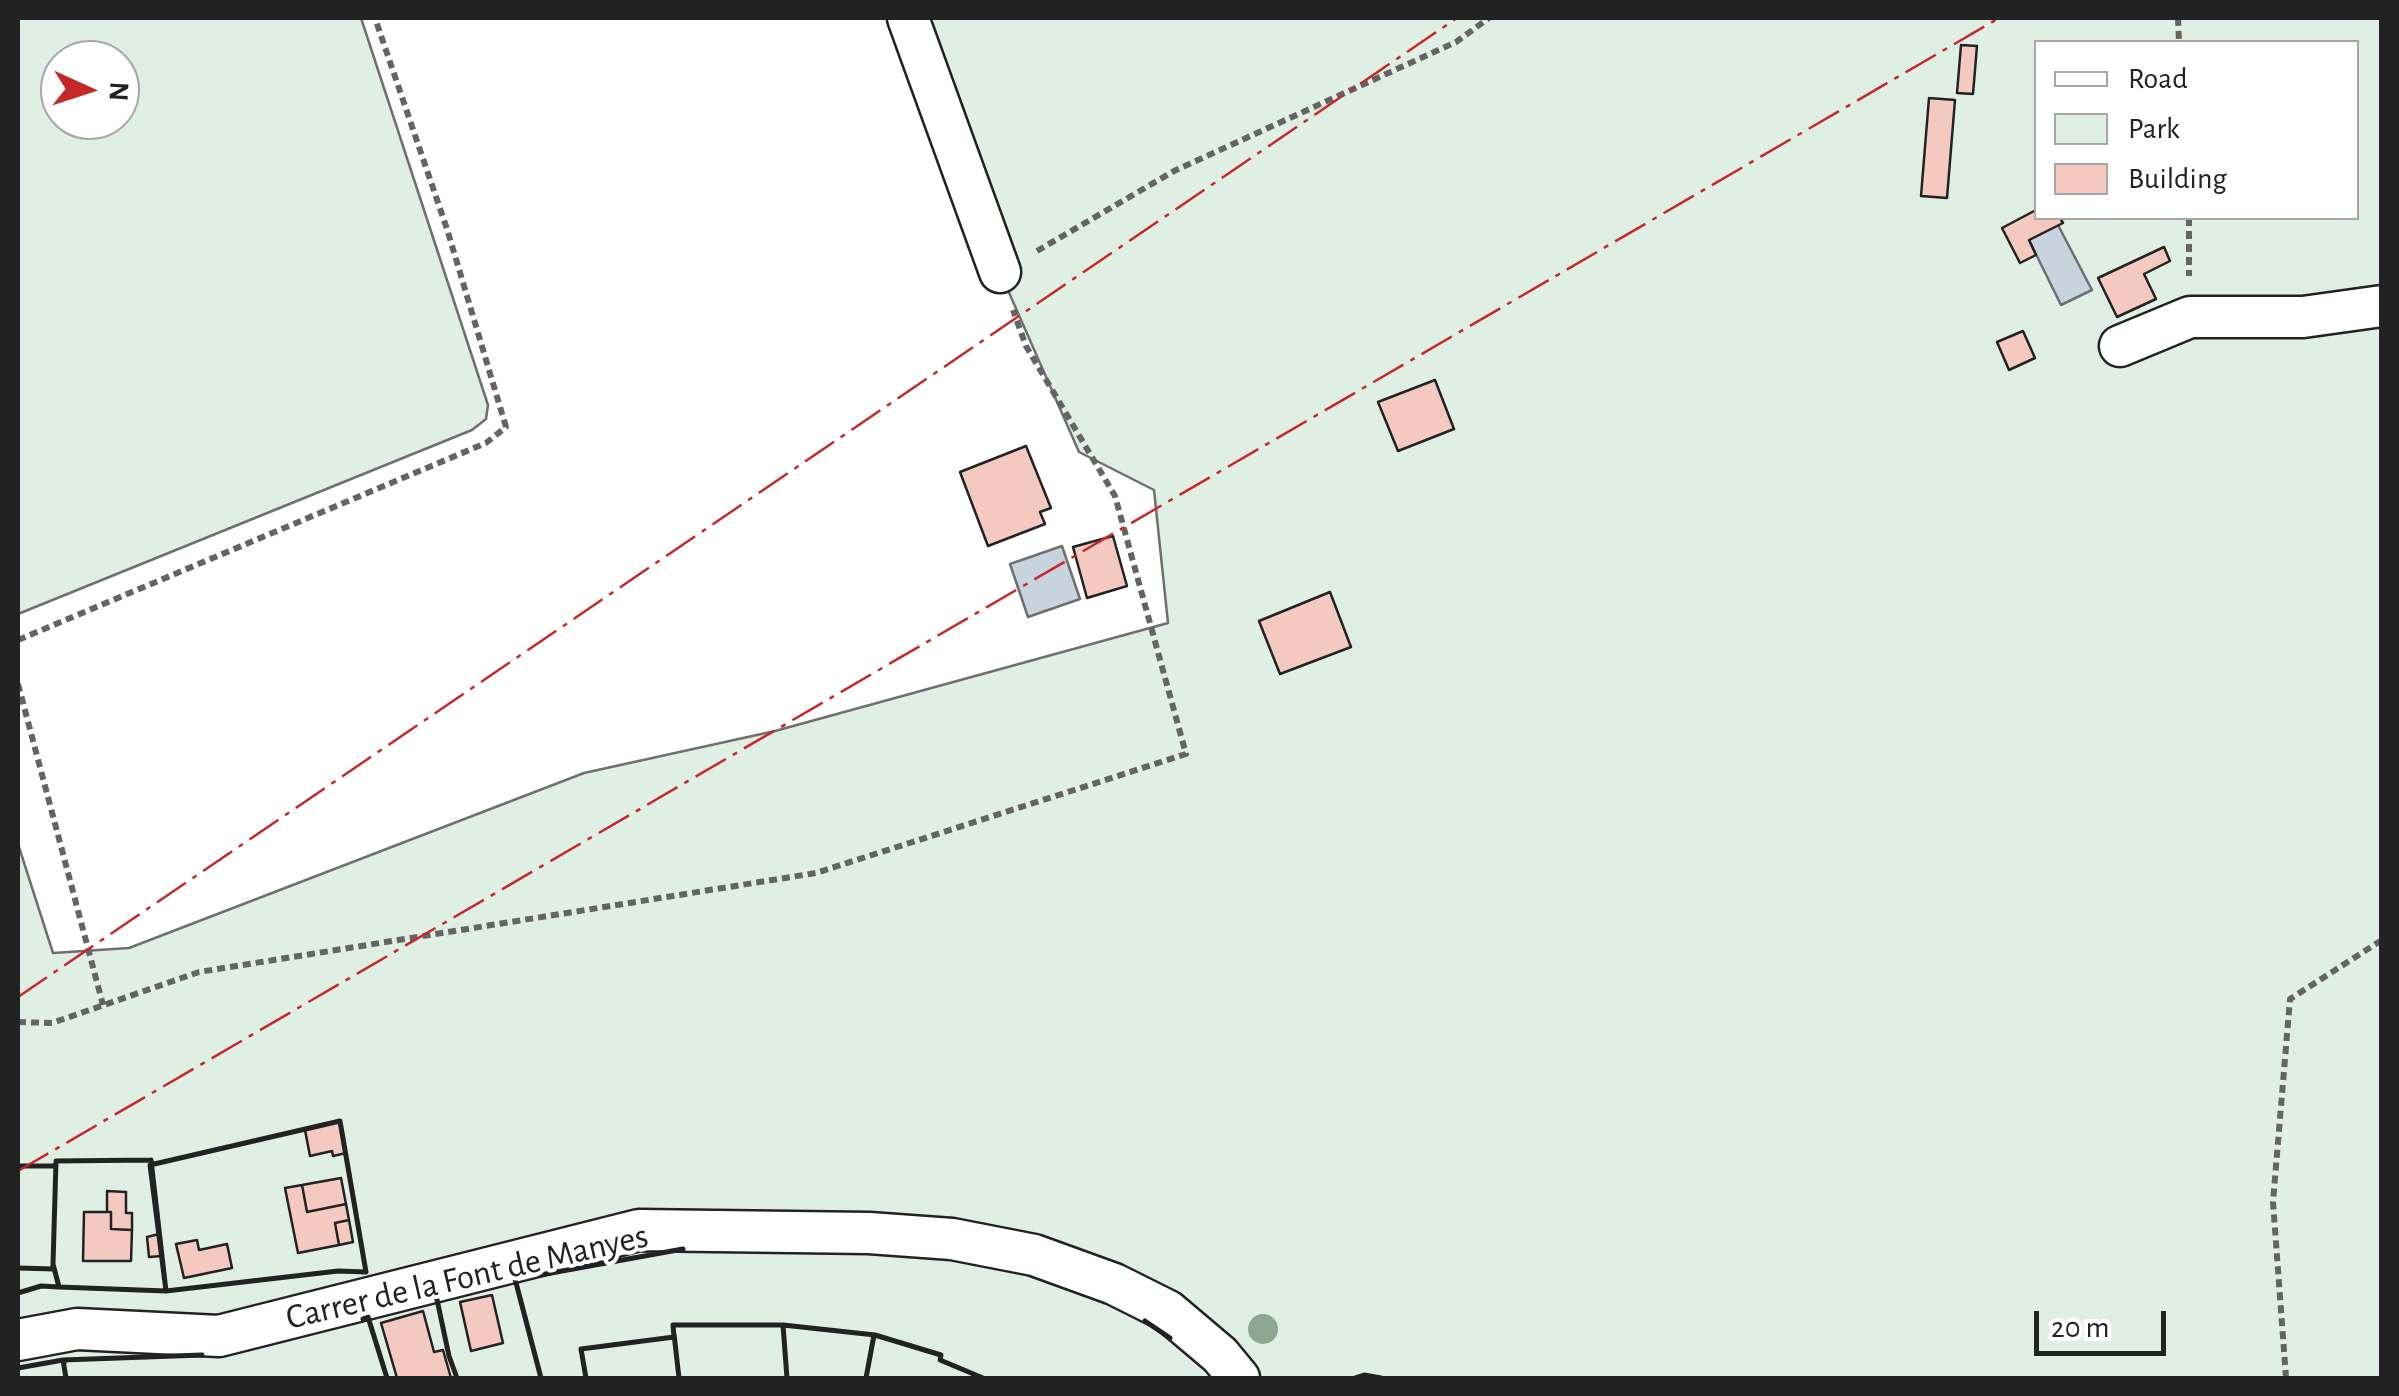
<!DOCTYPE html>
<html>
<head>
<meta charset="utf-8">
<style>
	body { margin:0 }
	#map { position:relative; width:2399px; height:1396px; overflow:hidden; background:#fff; font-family:"Alegreya Sans",sans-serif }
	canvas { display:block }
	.frame { position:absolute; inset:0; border:20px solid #222; pointer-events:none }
	.legend { position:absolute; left:2034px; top:40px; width:325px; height:180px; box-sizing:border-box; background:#fff; border:2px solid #a7a7a7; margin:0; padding:12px 18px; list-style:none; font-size:30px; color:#222 }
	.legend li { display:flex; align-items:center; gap:20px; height:50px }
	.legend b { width:50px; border:2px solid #a7a7a7 }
	.north { position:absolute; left:40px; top:40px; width:100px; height:100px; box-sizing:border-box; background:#fff; border:2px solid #a7a7a7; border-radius:50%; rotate:93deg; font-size:28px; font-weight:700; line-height:40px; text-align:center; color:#222 }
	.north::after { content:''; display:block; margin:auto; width:35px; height:45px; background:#c62828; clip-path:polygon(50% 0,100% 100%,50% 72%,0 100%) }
	.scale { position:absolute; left:2034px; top:1311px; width:132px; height:45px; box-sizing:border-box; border:5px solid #222; border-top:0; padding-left:12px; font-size:30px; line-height:35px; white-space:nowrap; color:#222; -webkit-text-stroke:8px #fff; paint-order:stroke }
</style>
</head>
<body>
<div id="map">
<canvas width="2399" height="1396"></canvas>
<div class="frame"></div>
<ul class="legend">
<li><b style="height:12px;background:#fff"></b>Road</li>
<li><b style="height:28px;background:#e0efe3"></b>Park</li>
<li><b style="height:28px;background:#f3c9c0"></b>Building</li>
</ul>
<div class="north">N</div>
<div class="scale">20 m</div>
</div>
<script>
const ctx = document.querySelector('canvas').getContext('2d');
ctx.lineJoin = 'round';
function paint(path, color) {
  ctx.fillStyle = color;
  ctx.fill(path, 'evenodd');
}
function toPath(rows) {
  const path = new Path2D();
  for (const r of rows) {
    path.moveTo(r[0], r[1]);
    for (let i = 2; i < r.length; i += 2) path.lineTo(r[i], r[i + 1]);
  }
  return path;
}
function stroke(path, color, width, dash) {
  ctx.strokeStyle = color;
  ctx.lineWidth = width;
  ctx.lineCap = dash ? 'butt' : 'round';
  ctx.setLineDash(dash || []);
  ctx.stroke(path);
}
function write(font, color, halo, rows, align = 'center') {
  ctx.font = font + ' "Alegreya Sans",sans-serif';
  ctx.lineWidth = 8;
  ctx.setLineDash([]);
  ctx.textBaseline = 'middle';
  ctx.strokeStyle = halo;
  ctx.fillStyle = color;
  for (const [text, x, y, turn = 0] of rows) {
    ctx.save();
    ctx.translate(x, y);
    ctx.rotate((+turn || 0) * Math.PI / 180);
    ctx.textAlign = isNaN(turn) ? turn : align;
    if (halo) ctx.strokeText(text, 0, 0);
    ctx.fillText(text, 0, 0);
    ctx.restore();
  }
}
const green = toPath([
	[18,18,361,18,488,405,486,419,472,430,18,614,18,18],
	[120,60,120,120,60,120,60,60,120,60],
	[923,18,2381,18,2381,1378,1381,1378,1364,1375,1355,1378,18,1378,18,844,53,953,129,948,584,773,775,731,1168,623,1154,490,1079,452,1000,272,923,18],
	[2036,42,2356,42,2356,218,2036,218,2036,42]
]);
paint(green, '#e0efe3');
stroke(green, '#6f6f6f', 2.5);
const water = toPath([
	[2058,225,2092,290,2061,305,2029,240,2058,225],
	[1062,546,1080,599,1028,617,1010,564,1062,546]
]);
paint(water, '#c7d3dd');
stroke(water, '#6f6f6f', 2.5);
const building = toPath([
	[1961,45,1977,46,1973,94,1957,93,1961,45],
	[1929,98,1955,100,1947,198,1921,196,1929,98],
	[2036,210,2036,218,2060,218,2063,223,2029,240,2036,255,2020,263,2002,228,2036,210],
	[2164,247,2170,261,2144,274,2156,299,2117,317,2098,278,2164,247],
	[2023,331,2035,358,2009,370,1997,342,2023,331],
	[1435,380,1454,429,1398,451,1378,402,1435,380],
	[1026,446,1051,508,1040,512,1045,524,988,546,960,472,1026,446],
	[1113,536,1127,586,1087,598,1073,547,1113,536],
	[1330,592,1351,647,1280,674,1259,621,1330,592],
	[340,1121,346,1153,333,1156,332,1151,310,1156,305,1130,340,1121],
	[341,1178,346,1204,307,1212,302,1185,341,1178],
	[302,1185,307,1212,346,1204,349,1220,335,1223,339,1245,298,1253,285,1188,302,1185],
	[107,1191,126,1192,126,1213,132,1213,132,1230,111,1229,111,1212,107,1212,107,1191],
	[84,1212,111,1212,111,1229,132,1230,131,1261,83,1261,84,1212],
	[349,1220,353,1242,339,1245,335,1223,349,1220],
	[159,1234,162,1256,149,1257,147,1237,159,1234],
	[197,1240,199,1250,227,1244,232,1268,184,1278,176,1244,197,1240],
	[492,1295,503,1343,471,1351,460,1302,492,1295],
	[423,1311,434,1352,443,1350,451,1378,397,1378,381,1323,423,1311]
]);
paint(building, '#f3c9c0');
stroke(building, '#222', 2.5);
const minor = toPath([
	[908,18,1000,272],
	[2120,346,2190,317,2303,317,2382,306],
	[18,1340,77,1329,219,1336,639,1230,869,1233,952,1239,1034,1255,1114,1284,1168,1311,1220,1355,1239,1378]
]);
stroke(minor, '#222', 45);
stroke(toPath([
	[2178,18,2179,42],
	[2189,218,2189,276],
	[1037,251,1174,171,1456,42,1489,18],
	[18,640,486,443,506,427,447,229,375,18],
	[18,684,103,1005],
	[18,1022,52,1023,199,972,816,873,1186,754,1115,496,1026,346,1013,310],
	[2286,1378,2273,1202,2290,999,2382,940]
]), '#646464', 6, [8, 5]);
stroke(minor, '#fff', 40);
stroke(toPath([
	[340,1121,366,1272,338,1271,166,1291,150,1165,340,1121],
	[151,1160,166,1291,59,1287,53,1264,56,1161,151,1160],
	[18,1166,56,1166],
	[18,1268,54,1269,53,1266],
	[540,1275,683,1249],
	[515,1279,541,1378],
	[18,1293,41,1286,59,1287,58,1285],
	[436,1295,449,1356,457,1378],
	[363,1319,368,1317,387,1378],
	[1145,1321,1170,1338],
	[779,1325,783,1325,787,1378],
	[674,1334,679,1378],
	[18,1368,63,1360,64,1363],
	[66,1378,63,1360,202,1355],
	[586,1378,581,1349,674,1337,673,1325,783,1325,875,1335,941,1355,940,1360,983,1378],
	[866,1378,874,1335],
	[1355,1378,1364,1375,1381,1378]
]), '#222', 5);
stroke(toPath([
	[18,997,1457,18],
	[18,1171,1999,18]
]), '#c62828', 2.5, [35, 8, 5, 8]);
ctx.fillStyle = '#8da692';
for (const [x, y] of [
	[1263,1329]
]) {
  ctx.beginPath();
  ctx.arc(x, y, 15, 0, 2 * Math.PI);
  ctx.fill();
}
write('35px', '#222', '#fff', [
	["Carrer de la Font de Manyes",467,1277,-13]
]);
</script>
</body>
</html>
